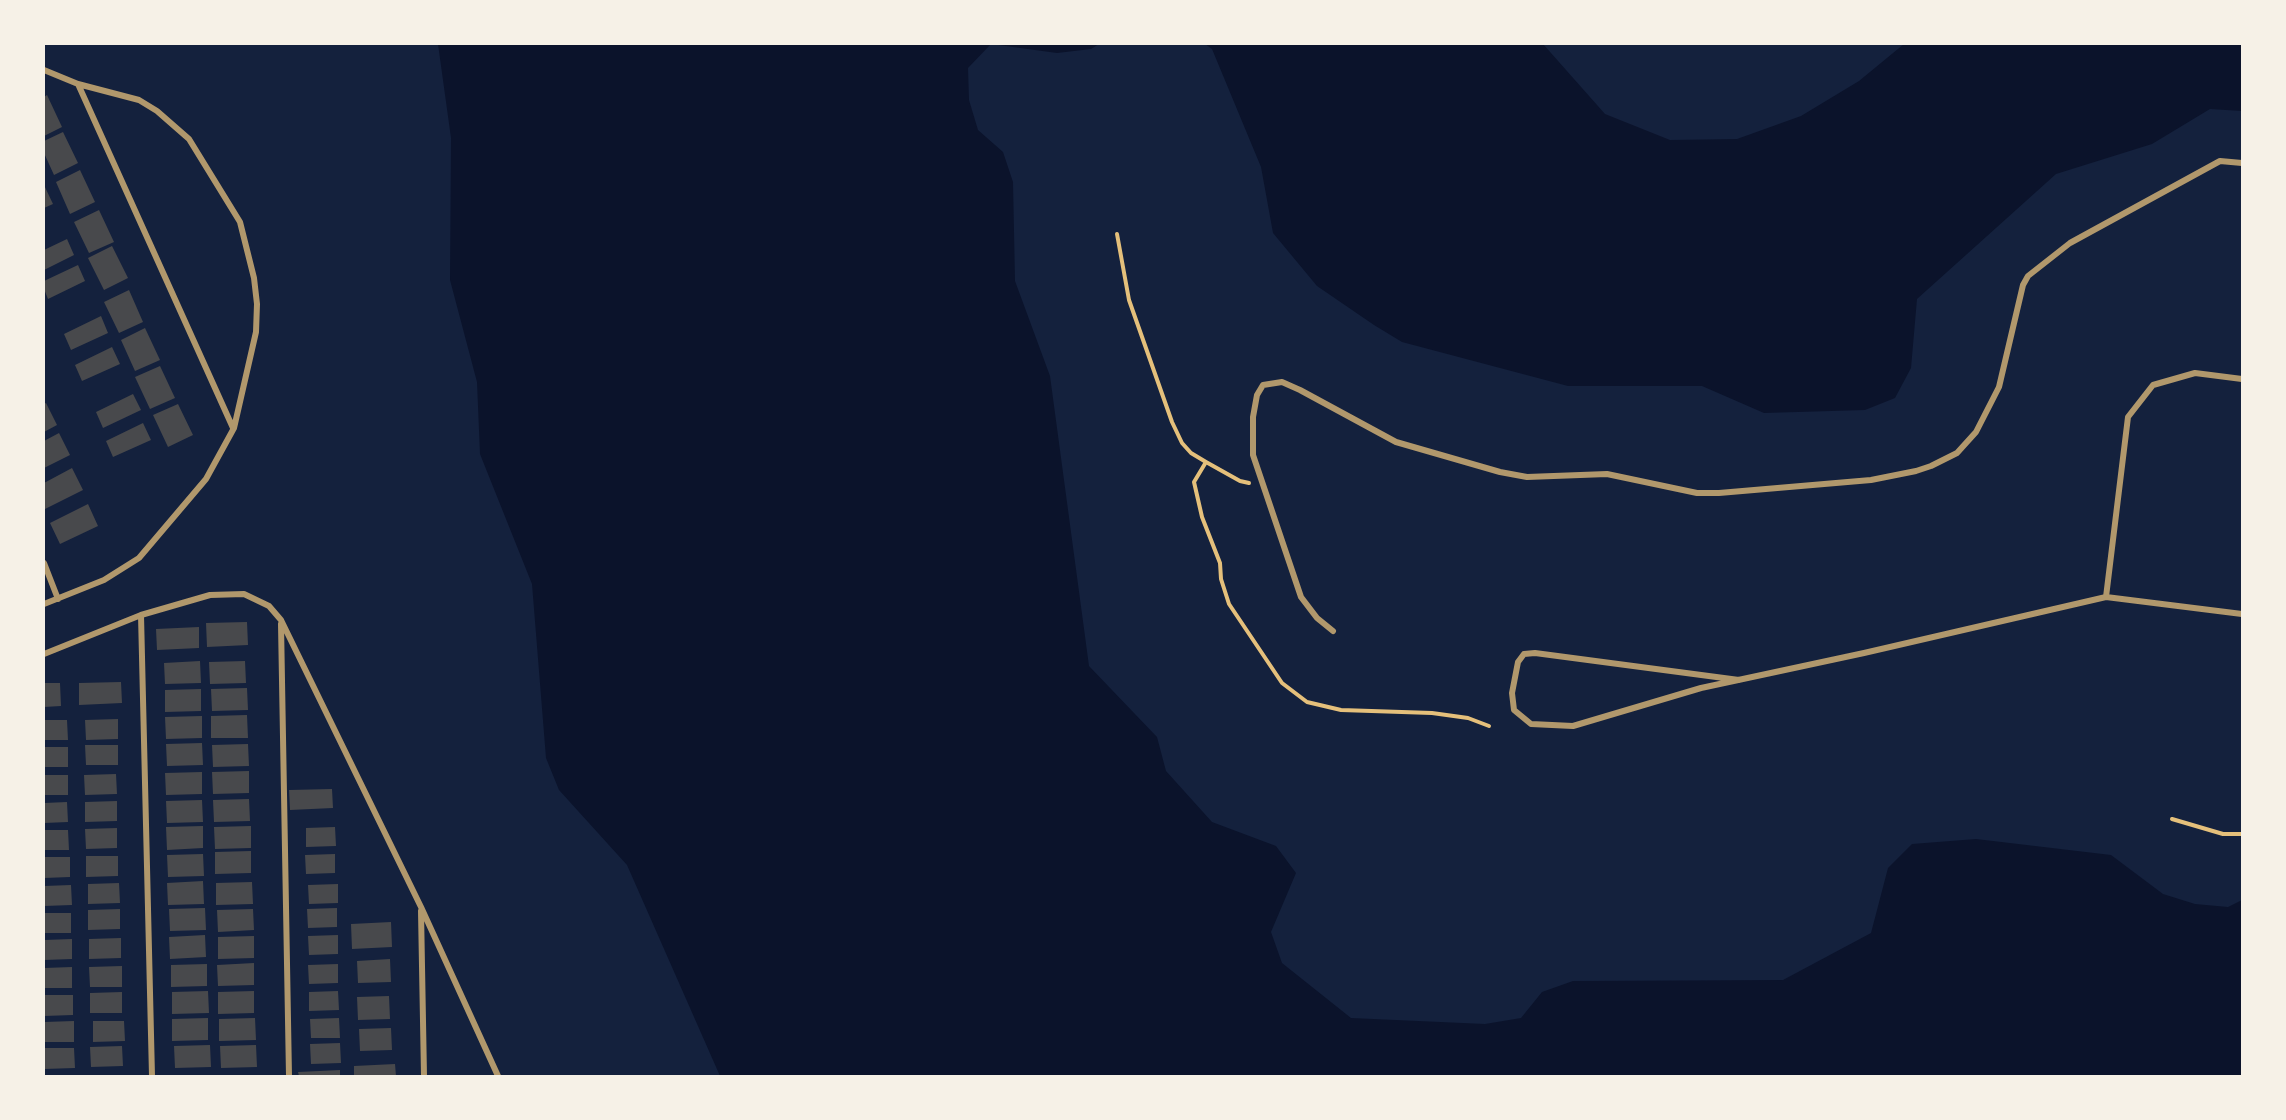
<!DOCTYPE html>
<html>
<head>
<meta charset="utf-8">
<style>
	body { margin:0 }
	#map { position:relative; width:2286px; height:1120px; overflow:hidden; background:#14213d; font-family:Ubuntu,sans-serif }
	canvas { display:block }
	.frame { position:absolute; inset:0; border:45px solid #f6f1e7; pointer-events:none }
</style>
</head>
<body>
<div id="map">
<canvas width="2286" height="1120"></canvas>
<div class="frame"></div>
</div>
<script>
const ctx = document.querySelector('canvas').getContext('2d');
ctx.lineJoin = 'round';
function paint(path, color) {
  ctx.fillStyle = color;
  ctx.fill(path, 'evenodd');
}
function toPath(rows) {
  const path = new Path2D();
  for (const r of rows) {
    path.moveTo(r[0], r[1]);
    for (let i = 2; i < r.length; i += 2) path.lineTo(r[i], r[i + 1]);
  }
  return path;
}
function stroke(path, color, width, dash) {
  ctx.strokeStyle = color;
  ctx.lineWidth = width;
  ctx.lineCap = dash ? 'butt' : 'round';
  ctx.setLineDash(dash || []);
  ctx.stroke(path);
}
paint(toPath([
	[438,44,1099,44,1091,49,1057,53,991,44,968,68,969,100,978,130,1003,152,1013,182,1015,281,1050,376,1089,666,1157,737,1166,771,1212,822,1276,846,1296,873,1271,932,1282,963,1351,1018,1485,1024,1521,1018,1542,992,1573,981,1783,980,1871,933,1888,868,1912,844,1976,839,2111,855,2163,894,2195,904,2228,907,2242,900,2242,1076,720,1076,627,865,559,790,546,758,532,584,480,454,477,382,450,280,451,138],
	[1205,44,1543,44,1605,114,1670,140,1737,139,1801,116,1859,81,1904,44,2242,44,2242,111,2210,109,2152,144,2056,174,1917,299,1911,368,1895,398,1865,410,1764,413,1702,386,1568,386,1402,342,1374,325,1317,286,1273,233,1261,167,1212,49]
]), '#0b132b');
paint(toPath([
	[47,95,62,127,44,136,44,97],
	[63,132,78,163,54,175,44,153,44,141],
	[80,170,95,202,70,214,56,182],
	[44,185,53,204,44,208],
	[99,210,114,242,89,253,74,222],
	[67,239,74,255,44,270,44,250],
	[112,246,128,278,104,290,88,258],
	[78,265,85,281,48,299,44,289,44,281],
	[129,290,143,322,119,333,104,302],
	[101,316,108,333,71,350,64,334],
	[145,328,160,360,135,371,121,340],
	[112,347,120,364,82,381,75,365],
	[160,366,175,398,150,409,135,377],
	[133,394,141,410,103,428,96,412],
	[46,403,57,425,44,432,44,404],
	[178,404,193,435,168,447,153,415],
	[143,423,151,440,113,457,106,441],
	[59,433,70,455,44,468,44,441],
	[72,468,83,490,45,509,44,483],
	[88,504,98,526,60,544,50,523],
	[247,622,248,645,207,647,206,623],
	[199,627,199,648,157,650,156,629],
	[200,661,201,683,165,684,164,663],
	[245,661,246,683,210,684,209,662],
	[121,682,122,703,79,705,79,683],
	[44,683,60,683,61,706,44,707],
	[247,688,248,710,212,711,211,689],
	[201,689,201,711,165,712,165,690],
	[247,715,248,738,211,738,211,716],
	[202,716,202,738,166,739,165,717],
	[118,719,118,739,86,740,85,720],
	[44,720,67,720,68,740,44,740],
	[202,743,203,765,167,766,166,744],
	[248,744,249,766,213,767,212,745],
	[85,745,118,745,118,765,86,765],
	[44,747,68,747,68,767,44,767],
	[249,771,249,793,213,794,212,772],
	[202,772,202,794,166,795,165,773],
	[116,774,117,794,85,795,84,775],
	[44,775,68,775,68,795,44,795],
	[332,789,333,808,290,810,289,790],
	[249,799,250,821,214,822,213,800],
	[202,800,203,822,167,823,166,801],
	[117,801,117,821,85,822,85,802],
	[67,802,68,822,44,823,44,803],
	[203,826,203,848,167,850,166,827],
	[251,826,251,848,215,849,214,827],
	[335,827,336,846,306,847,306,828],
	[117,828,117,848,86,849,85,829],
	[44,830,68,830,69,850,44,850],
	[251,851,251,873,215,874,215,852],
	[203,854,204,876,168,877,167,855],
	[335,854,335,873,306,874,305,855],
	[86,856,118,856,118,876,86,877],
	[44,857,70,857,70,877,44,878],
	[203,881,204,904,168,905,167,883],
	[252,882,253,904,216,905,216,883],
	[119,883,120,903,88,904,88,884],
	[338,884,338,903,309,904,308,885],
	[71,885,72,905,44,906,44,886],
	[205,908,206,930,170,931,169,909],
	[337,908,337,927,308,928,307,909],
	[120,909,120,929,88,930,88,910],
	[253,909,254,930,218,932,217,910],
	[44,913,71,913,71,933,44,933],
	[391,922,392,947,352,949,351,924],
	[205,935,206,957,170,959,169,937],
	[338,935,338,954,309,955,308,936],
	[254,936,254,958,218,959,218,937],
	[121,938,121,958,89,959,89,939],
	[72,939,72,959,44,960,44,940],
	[390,959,391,982,358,983,357,961],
	[254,963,254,985,218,986,217,965],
	[207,964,207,986,171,987,171,965],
	[338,964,338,983,309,984,308,965],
	[122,966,122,987,90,987,89,967],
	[72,967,72,988,44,988,44,968],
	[208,991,209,1013,172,1014,172,992],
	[254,991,254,1013,218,1014,218,992],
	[338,991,339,1010,309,1011,309,992],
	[122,992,122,1013,90,1013,90,993],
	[44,995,73,995,73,1015,44,1016],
	[389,996,390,1019,358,1020,357,997],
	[208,1018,208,1040,172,1041,172,1019],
	[255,1018,256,1040,219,1041,219,1019],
	[339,1018,340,1038,311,1038,310,1019],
	[74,1021,74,1042,44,1042,44,1022],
	[93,1021,124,1021,125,1041,93,1042],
	[391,1028,392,1050,360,1051,359,1029],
	[340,1043,341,1063,311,1064,310,1044],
	[210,1045,211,1067,175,1068,174,1046],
	[256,1045,257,1067,221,1068,220,1046],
	[122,1046,123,1066,91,1067,90,1047],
	[44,1048,74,1048,75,1068,44,1069],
	[395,1064,396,1076,354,1076,354,1066],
	[340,1070,340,1076,299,1076,298,1072]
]), '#48494c');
stroke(toPath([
	[1117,234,1129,300,1172,422,1182,443,1191,453,1206,462,1240,481,1249,483],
	[1206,462,1194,482,1202,517,1220,563,1221,579,1229,604,1282,683,1307,702,1341,710,1432,713,1468,718,1489,726],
	[2172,819,2223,834,2242,834]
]), '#e5c07b', 4);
stroke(toPath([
	[44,70,78,84,139,100,157,111,189,139,240,222,254,278,257,304,256,332,234,428,206,479,139,558,104,580,44,604],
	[78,84,233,428],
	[44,563,58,599],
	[2106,597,2128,417,2153,385,2195,373,2242,379],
	[141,615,152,1076],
	[281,624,289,1076],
	[1333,631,1317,618,1301,597,1253,455,1253,417,1257,395,1263,385,1282,382,1300,390,1396,442,1500,472,1527,477,1607,474,1697,493,1719,493,1871,480,1916,471,1931,466,1957,453,1976,432,1999,387,2023,285,2028,276,2070,243,2220,161,2242,163],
	[44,654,141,615,210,595,244,594,269,606,281,620,421,907,498,1076],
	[1739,680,1535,653,1524,654,1518,662,1512,693,1514,710,1531,724,1573,726,1701,688,1864,653,2106,597,2242,614],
	[421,911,424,1076]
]), '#b1986c', 6);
</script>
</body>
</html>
